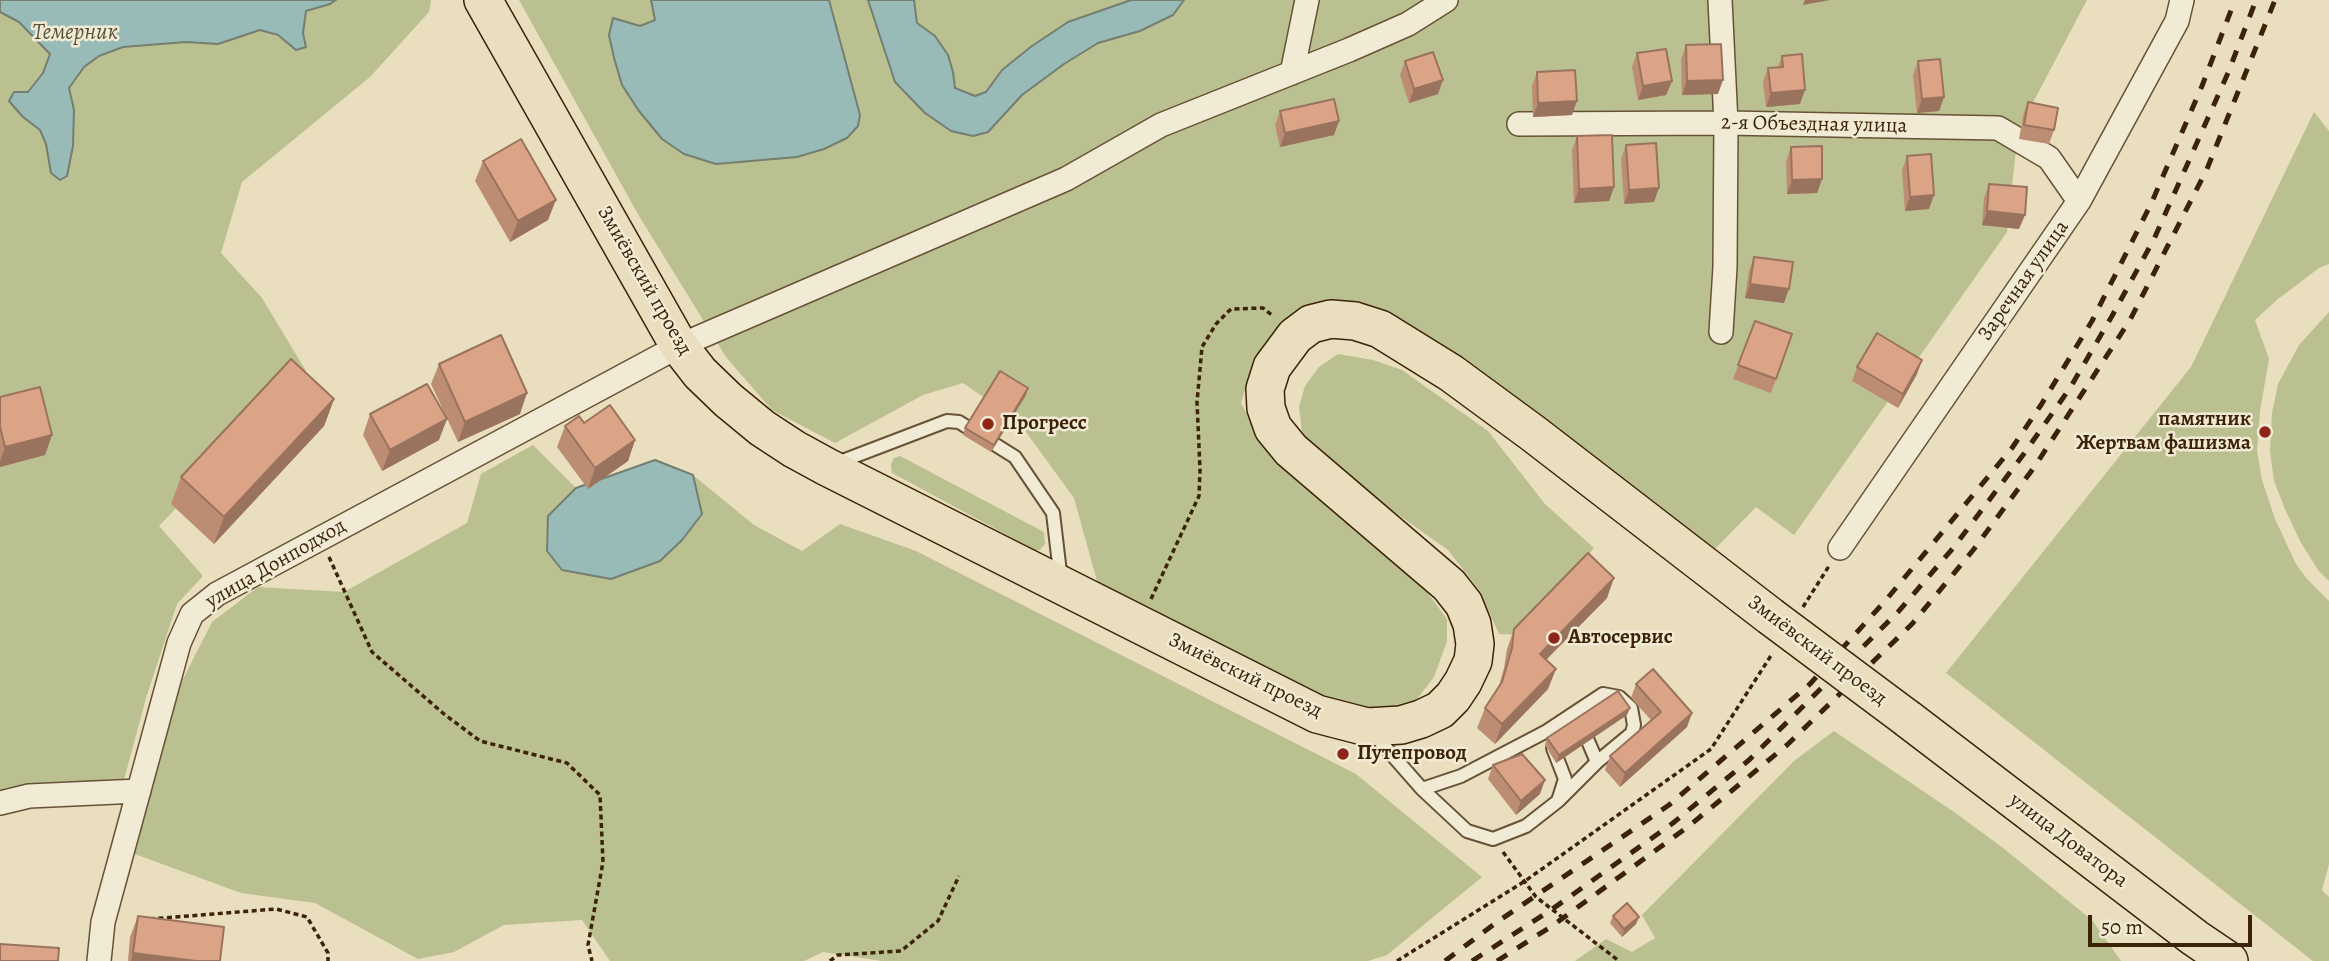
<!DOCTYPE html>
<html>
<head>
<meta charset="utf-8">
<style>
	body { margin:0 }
	#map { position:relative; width:2329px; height:961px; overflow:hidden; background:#e9debe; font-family:Alegreya,serif }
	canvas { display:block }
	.scale { position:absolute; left:2088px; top:915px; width:164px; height:32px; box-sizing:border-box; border:4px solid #3c2307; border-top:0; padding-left:9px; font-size:21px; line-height:24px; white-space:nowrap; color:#3c2307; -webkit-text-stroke:5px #f1ead5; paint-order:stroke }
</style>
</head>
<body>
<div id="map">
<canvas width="2329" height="961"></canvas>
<div class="scale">50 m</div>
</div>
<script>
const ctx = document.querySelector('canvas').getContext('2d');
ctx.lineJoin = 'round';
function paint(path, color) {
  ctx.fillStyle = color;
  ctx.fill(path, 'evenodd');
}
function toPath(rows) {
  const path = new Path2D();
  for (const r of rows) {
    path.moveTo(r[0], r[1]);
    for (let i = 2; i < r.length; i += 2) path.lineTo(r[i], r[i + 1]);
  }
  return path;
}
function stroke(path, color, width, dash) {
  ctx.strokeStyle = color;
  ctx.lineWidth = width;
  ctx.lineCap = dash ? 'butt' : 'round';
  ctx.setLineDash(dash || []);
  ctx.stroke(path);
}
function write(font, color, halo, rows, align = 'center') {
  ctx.font = font + ' Alegreya,serif';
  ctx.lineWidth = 5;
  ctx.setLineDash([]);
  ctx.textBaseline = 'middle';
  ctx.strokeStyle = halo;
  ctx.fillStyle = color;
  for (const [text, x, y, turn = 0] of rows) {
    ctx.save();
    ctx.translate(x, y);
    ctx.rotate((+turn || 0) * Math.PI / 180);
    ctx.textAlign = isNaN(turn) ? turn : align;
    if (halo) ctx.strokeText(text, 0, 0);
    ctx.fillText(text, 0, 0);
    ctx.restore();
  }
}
paint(toPath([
	[336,0,431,0,429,12,370,77,242,182,221,253,262,298,306,371,159,526,203,576,177,604,146,698,124,780,26,789,0,795,0,12,19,22,50,54,43,73,28,92,23,117,40,130,46,144,51,173,73,146,74,110,69,88,84,67,99,56,123,47,186,42,218,44,260,30,306,47,303,33,306,11,330,4],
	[519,0,2087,0,2018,131,2007,232,1794,535,1756,507,1710,554,1414,330,1360,303,1302,307,1266,352,1247,383,1241,403,1260,438,1366,539,1421,584,1447,619,1447,641,1434,677,1417,699,1379,710,1354,705,1298,688,1124,603,1097,581,1074,498,1018,421,963,383,923,395,835,443,772,410,726,357,639,216],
	[2314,112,2329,131,2329,264,2319,268,2278,299,2255,320,2269,359,2260,411,2257,451,2262,480,2275,519,2296,564,2307,579,2329,601,2329,864,2322,890,2329,897,2329,961,2313,961,1946,673,2191,367],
	[2329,312,2329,581,2318,570,2300,541,2285,509,2274,481,2270,451,2272,413,2278,384,2299,345],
	[1338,354,1373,360,1402,370,1488,431,1545,504,1594,548,1526,635,1499,634,1480,591,1448,550,1369,494,1322,458,1302,432,1299,407,1305,386,1319,367],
	[533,445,576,488,548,516,660,561,682,540,702,514,693,475,754,525,802,551,840,524,916,551,1356,774,1482,877,1387,955,1368,961,882,961,823,952,804,961,610,961,582,920,504,925,454,952,418,959,315,903,241,893,132,853,177,691,212,622,258,587,344,592,467,523,481,474],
	[900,456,1044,532,1045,544,1040,550,1035,550,892,473,891,464,894,458],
	[1834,731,1954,812,2003,848,2092,920,2121,961,1575,961,1606,939,1632,952,1655,938,1642,915,1794,761]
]), '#bac08f');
const water = toPath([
	[0,0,336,0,330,4,306,11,303,33,306,47,296,50,278,35,260,30,218,44,186,42,123,47,99,56,84,67,69,88,74,110,73,146,67,176,60,180,51,173,46,144,40,130,23,117,9,101,14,92,28,92,43,73,50,54,19,22,0,12,0,0],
	[651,0,829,0,860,115,858,126,847,138,824,149,797,157,716,164,684,154,662,139,639,111,622,85,614,58,609,35,613,18,640,26,655,20,651,0],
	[868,0,914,0,917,23,935,36,948,55,953,72,955,88,975,96,986,92,1002,70,1032,46,1068,22,1131,0,1184,0,1173,15,1140,31,1098,43,1064,64,1022,95,988,132,973,136,951,131,925,113,895,82,868,0],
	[655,460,693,475,702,514,682,540,660,561,611,579,562,570,547,551,548,516,576,488,655,460]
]);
paint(water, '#99bbb7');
stroke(water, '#747e71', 2);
const lane = toPath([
	[837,463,947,421,959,422,1015,457,1053,513,1061,581],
	[1582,727,1597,762],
	[1372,732,1422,789,1467,831,1493,839,1526,826,1558,801,1565,779,1553,748],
	[1422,789,1461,776,1547,731,1603,694,1619,697,1631,708,1634,725,1632,733,1597,762,1558,801]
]);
const street = toPath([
	[1720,0,1726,123,1725,267,1721,332],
	[1292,73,1307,0],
	[1519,124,1726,123,1998,128,2049,158,2079,201],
	[1840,548,2079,201,2177,21,2182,0],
	[0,803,29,796,139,791],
	[99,961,103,922,179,643,192,614,217,594,679,346,1066,179,1161,125,1349,50,1408,24,1446,0]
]);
const primary = toPath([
	[483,0,679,346,700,373,728,400,762,428,794,449,827,467,1317,714,1367,727,1401,725,1421,719,1440,710,1453,697,1463,682,1473,661,1475,644,1472,624,1464,604,1449,585,1291,450,1273,428,1266,408,1265,389,1272,367,1295,336,1311,324,1331,319,1355,321,1380,329,1451,373,1534,434,1770,616],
	[1908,719,2195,938,2229,961]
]);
stroke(lane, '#675235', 16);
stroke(street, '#675235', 26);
stroke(primary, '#3c2307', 40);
stroke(toPath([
	[329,557,372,652,444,714,480,741,567,763,600,795,603,862,588,945,592,961],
	[1151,599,1199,496,1200,470,1197,402,1202,347,1216,324,1231,309,1263,308,1273,316],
	[1803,607,1829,566],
	[1503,852,1536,897,1619,961],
	[150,919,276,909,307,917,328,953,328,961],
	[830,961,838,955,901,951,938,921,959,876],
	[1397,961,1525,881,1711,749,1772,654]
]), '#3c2307', 3.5, [5, 3.5]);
stroke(lane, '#f1ead5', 12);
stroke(street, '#f1ead5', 23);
stroke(primary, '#e9debe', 37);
stroke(toPath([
	[1445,961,1497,922,1669,805,1810,684,1886,600,1968,501,2012,448,2041,405,2092,321,2151,204,2202,86,2235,0],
	[1472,961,1551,910,1673,823,1749,760,1898,612,1954,547,2023,455,2070,388,2112,316,2154,239,2228,73,2256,0],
	[1497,961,1552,926,1689,826,1787,745,1912,624,1974,549,2035,466,2130,320,2207,169,2275,0]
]), '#3c2307', 5, [12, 12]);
const primaryBridge = toPath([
	[1770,616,1908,719]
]);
stroke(primaryBridge, '#3c2307', 40, []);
stroke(primaryBridge, '#e9debe', 37);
paint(toPath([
	[1686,45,1718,94,1682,95,1681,59],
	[1637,53,1672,81,1666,95,1638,100,1632,67],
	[1782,56,1800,104,1766,107,1763,82,1768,68,1778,67],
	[1405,61,1438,94,1409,103,1400,75],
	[1918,61,1944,97,1939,111,1917,113,1913,75],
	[1537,72,1572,115,1533,117,1532,86],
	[2028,102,2054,130,2049,144,2019,139,2023,116],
	[1280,111,1334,135,1280,147,1275,125],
	[1577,136,1614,187,1609,201,1574,203,1572,150],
	[1626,145,1654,202,1624,204,1621,159],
	[1791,147,1822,179,1817,193,1787,194,1786,161],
	[1907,156,1929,209,1905,211,1902,170],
	[483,161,548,220,510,242,475,181],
	[1989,184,2019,229,1982,225,1984,198],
	[1754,257,1784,303,1745,298,1749,271],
	[1755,321,1792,334,1771,393,1733,379],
	[439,364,520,414,458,442,431,384],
	[1857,367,1917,374,1898,408,1852,381],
	[1026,395,991,452,963,435,965,428],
	[0,397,52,435,45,455,0,467],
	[334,399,324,426,214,544,171,504,181,477],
	[370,414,439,440,382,471,363,435],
	[584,423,635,440,628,461,588,489,557,447,565,426],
	[1607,598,1546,660,1548,689,1495,744,1477,728,1485,708,1499,686,1504,668,1507,649,1514,629],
	[1636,684,1687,727,1620,787,1605,770,1610,756,1651,720,1631,698],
	[1627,715,1556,763,1545,745,1547,738],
	[1493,765,1540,794,1516,815,1488,779],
	[138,916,220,961,128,961,130,937],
	[1613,916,1636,924,1622,937,1610,923]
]), '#bd8d73');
paint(toPath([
	[1805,0,1830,0,1803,5],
	[1443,80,1438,94,1409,103,1414,89],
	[1723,80,1718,94,1682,95,1687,81],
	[1672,81,1666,95,1638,100,1643,86],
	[1805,90,1800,104,1766,107,1771,93],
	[1944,97,1939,111,1917,113,1922,99],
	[1577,101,1572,115,1533,117,1538,103],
	[1339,121,1334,135,1280,147,1285,133],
	[1822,179,1817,193,1787,194,1792,180],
	[1614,187,1609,201,1574,203,1579,189],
	[1659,188,1654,202,1624,204,1629,190],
	[1934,195,1929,209,1905,211,1910,197],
	[556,200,548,220,510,242,518,221],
	[1987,211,2025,215,2019,229,1982,225],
	[1750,284,1789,289,1784,303,1745,298],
	[1922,360,1917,374,1898,408,1903,394],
	[1028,388,1026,395,991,452,994,445],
	[527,393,520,414,458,442,465,422],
	[334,399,324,426,214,544,224,517],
	[447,419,439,440,382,471,390,450],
	[52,435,45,455,0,467,0,461,5,447],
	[635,440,628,461,588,489,595,468],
	[1614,578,1607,598,1532,674,1540,654],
	[1556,669,1548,689,1495,744,1502,724],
	[1630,708,1627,715,1556,763,1559,755],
	[1692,713,1687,727,1620,787,1625,773],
	[1545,780,1540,794,1516,815,1521,801],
	[1639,917,1636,924,1622,937,1624,929],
	[133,953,196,961,131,961]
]), '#9a735e');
const building = toPath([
	[1721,44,1723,80,1687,81,1686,45,1721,44],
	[1666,49,1672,81,1643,86,1637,53,1666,49],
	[1433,52,1443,80,1414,89,1405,61,1433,52],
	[1802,54,1805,90,1771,93,1768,68,1783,67,1782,56,1802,54],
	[1940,59,1944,97,1922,99,1918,61,1940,59],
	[1575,70,1577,101,1538,103,1537,72,1575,70],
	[1334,99,1339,121,1285,133,1280,111,1334,99],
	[2028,102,2058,108,2054,130,2024,125,2028,102],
	[1612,135,1614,187,1579,189,1577,136,1612,135],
	[521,139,556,200,518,221,483,161,521,139],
	[1656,143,1659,188,1629,190,1626,145,1656,143],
	[1822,146,1822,179,1792,180,1791,147,1822,146],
	[1931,154,1934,195,1910,197,1907,156,1931,154],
	[1989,184,2027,187,2025,215,1987,211,1989,184],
	[1754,257,1793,262,1789,289,1750,284,1754,257],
	[1755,321,1792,334,1776,379,1738,365,1755,321],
	[1877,333,1922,360,1903,394,1857,367,1877,333],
	[501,335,527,393,465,422,439,364,501,335],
	[291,359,334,399,224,517,181,477,291,359],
	[1000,371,1028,388,994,445,965,428,1000,371],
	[427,384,447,419,390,450,370,414,427,384],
	[40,387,52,435,5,447,0,427,0,397,40,387],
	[610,405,635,440,595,468,565,426,579,416,584,423,610,405],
	[1588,553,1614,578,1540,654,1556,669,1502,724,1485,708,1502,682,1512,648,1514,629,1588,553],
	[1653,669,1692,713,1625,773,1610,756,1661,712,1636,684,1653,669],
	[1618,691,1630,708,1559,755,1547,738,1618,691],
	[1522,754,1545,780,1521,801,1493,765,1522,754],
	[1627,903,1639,917,1624,929,1613,916,1627,903],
	[138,916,224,927,220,961,196,961,133,953,138,916],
	[0,944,59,948,58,961,0,961,0,944]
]);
paint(building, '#dca486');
stroke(building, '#9a735e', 2);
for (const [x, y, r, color] of [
	[988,424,7,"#8f2418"],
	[2265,432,7,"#8f2418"],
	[1554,638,7,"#8f2418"],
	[1343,754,7,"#8f2418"]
]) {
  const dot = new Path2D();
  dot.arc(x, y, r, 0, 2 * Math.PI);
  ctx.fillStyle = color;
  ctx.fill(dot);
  stroke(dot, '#f1ead5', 2.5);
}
write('21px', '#3c2307', '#f1ead5', [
	["2-я Объездная улица",1814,125,1],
	["Змиёвский проезд",644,281,60],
	["Заречная улица",2024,281,-55],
	["улица Донподход",276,564,-30],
	["Змиёвский проезд",1817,651,37],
	["Змиёвский проезд",1245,676,26],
	["улица Доватора",2068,841,37]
]);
write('bold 21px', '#3c2307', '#f1ead5', [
	["памятник",2251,420,"right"],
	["Жертвам фашизма",2251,444,"right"],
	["Прогресс",1002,424],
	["Автосервис",1568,638],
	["Путепровод",1357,754]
], 'left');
write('italic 23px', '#58513c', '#f1ead5', [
	["Темерник",75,33]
]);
</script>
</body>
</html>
